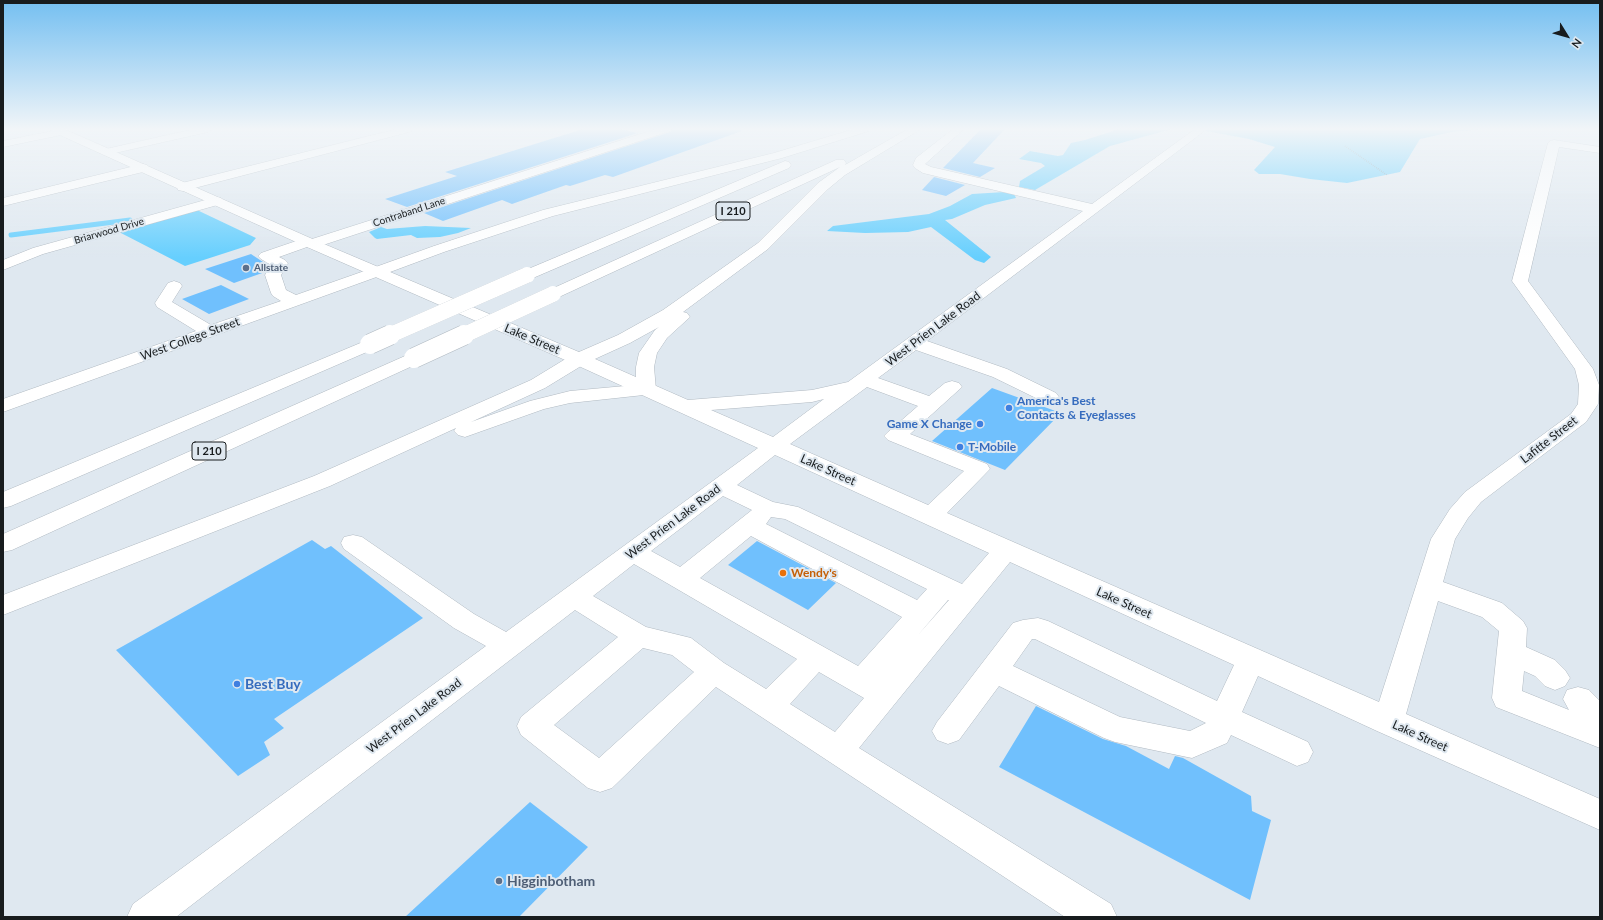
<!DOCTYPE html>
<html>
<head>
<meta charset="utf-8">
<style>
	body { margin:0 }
	#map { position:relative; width:1603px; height:920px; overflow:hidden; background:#dfe8f0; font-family:Lato,sans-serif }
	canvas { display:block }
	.frame { position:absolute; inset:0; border:4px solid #181c1e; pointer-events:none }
	.north { position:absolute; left:1547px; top:16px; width:40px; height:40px; -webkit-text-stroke:3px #dfe8f0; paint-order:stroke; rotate:127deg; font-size:11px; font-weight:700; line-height:16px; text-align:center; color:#181c1e }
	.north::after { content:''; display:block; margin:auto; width:14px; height:18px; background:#181c1e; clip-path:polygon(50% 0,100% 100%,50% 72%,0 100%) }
</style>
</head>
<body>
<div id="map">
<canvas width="1603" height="920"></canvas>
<div class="frame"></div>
<div class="north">N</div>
</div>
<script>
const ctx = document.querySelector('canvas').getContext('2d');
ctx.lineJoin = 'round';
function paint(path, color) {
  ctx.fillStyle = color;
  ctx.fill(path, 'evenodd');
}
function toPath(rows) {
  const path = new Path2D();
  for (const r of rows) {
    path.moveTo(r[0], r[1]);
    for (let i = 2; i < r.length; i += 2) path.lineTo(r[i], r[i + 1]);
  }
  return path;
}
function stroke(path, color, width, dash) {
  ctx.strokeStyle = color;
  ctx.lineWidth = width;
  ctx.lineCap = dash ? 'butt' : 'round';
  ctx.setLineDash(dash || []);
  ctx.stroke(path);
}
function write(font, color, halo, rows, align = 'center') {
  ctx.font = font + ' Lato,sans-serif';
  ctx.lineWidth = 4;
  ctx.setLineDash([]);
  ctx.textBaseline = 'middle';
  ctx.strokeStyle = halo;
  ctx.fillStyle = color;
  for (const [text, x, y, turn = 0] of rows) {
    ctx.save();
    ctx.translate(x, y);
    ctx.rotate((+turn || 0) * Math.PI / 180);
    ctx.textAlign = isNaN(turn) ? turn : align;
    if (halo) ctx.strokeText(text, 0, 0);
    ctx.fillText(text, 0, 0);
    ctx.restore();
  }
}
paint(toPath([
	[1119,129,1172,129,1110,146,1035,190,1019,187,1020,181,1045,166,1041,163,1019,159,1030,151,1058,156,1063,155,1071,143,1085,140],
	[1195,129,1483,129,1452,132,1420,139,1400,172,1347,183,1310,179,1280,174,1259,174,1254,170,1275,147,1249,139],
	[1005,192,1014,194,1016,198,985,205,952,219,945,220,991,257,984,263,975,260,931,227,908,232,865,233,827,231,833,226,929,214,950,206,972,194],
	[197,210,256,238,250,245,185,266,119,232],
	[425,226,471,228,458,233,440,237,417,238,411,235,377,239,375,238,369,232,381,227,387,229]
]), '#66cffe');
stroke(toPath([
	[11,235,130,220]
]), '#66cffe', 5);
paint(toPath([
	[583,129,620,129,638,133,407,207,385,199,457,176,445,172],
	[672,129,741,129,742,131,613,177,605,175,570,186,566,185,512,204,502,200,443,221,424,213,670,132],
	[981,129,1005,129,973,163,995,168,980,177,943,168],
	[934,177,965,185,946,196,922,190],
	[251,254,269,266,267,268,263,270,265,272,234,283,205,269],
	[221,285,249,299,209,314,182,299],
	[992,388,1061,413,1005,470,932,441],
	[312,540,325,549,331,546,423,618,274,719,284,728,264,742,270,755,238,776,116,650],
	[757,541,836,583,808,610,728,565],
	[1036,706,1103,739,1126,746,1169,769,1175,756,1183,758,1251,796,1252,811,1271,820,1250,900,999,767],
	[530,802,588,847,519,917,405,917]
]), '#70c0fd');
const minor = toPath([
	[62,129,67,132,66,134,3,147,3,141,62,129],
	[194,129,213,129,208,132,106,155,102,154,100,152,102,150,106,149,194,129],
	[397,129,414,129,413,131,183,191,178,190,177,187,178,184,397,129],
	[656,129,671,129,670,131,317,247,312,248,307,247,279,257,285,260,288,263,281,275,286,290,296,295,370,269,376,267,382,269,384,272,382,275,3,412,3,399,196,331,157,307,155,303,168,283,174,281,180,283,182,286,172,302,211,325,281,301,273,296,271,293,265,275,271,265,261,259,258,256,261,253,302,239,307,238,312,239,656,129],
	[953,129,964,129,925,164,931,167,1092,204,1195,129,1207,129,927,341,1007,369,1056,393,1059,397,1056,401,1049,403,1042,401,993,377,916,350,878,378,929,396,945,383,952,381,959,383,962,387,910,434,987,464,990,469,947,513,1379,702,1431,539,1450,509,1465,492,1571,414,1578,404,1579,385,1575,369,1512,281,1548,143,1550,141,1554,140,1600,147,1600,153,1559,147,1528,281,1593,369,1599,385,1598,404,1586,422,1481,502,1468,518,1455,539,1443,582,1502,603,1523,621,1527,628,1526,647,1555,660,1565,670,1570,678,1565,686,1555,690,1545,686,1535,676,1524,671,1522,691,1569,710,1563,699,1567,690,1578,687,1589,690,1600,701,1600,748,1496,707,1492,698,1499,631,1482,617,1438,601,1406,714,1600,799,1600,830,1377,731,1258,676,1242,712,1308,742,1313,752,1308,762,1297,766,1231,735,1227,743,1192,758,1115,742,1104,738,999,686,959,740,948,744,937,740,932,731,937,722,1013,623,1023,620,1038,618,1048,621,1217,701,1234,665,1010,562,859,748,1111,904,1117,917,1065,917,716,687,612,788,600,792,588,788,521,735,517,726,521,717,618,637,575,610,176,917,127,917,133,904,486,646,454,628,344,549,341,543,344,537,353,535,362,537,474,614,506,632,758,448,572,363,570,359,572,355,579,353,586,355,688,400,812,390,848,382,1083,211,923,173,915,168,913,165,916,158,953,129],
	[867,387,918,406,888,432,884,436,888,440,964,471,928,505,790,444,867,387],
	[824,399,773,437,711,410,812,402,824,399],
	[775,455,989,553,962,584,798,507,773,502,737,485,775,455],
	[723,496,752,510,680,567,651,551,723,496],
	[771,517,785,519,927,589,917,600,766,524,771,517],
	[751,536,902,617,858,666,700,578,751,536],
	[634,564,672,586,797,659,766,689,724,663,691,638,646,627,593,596,634,564],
	[948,600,949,600,918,635,948,600],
	[1032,639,1035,639,1206,723,1190,731,1120,717,1013,666,1032,639],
	[643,648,672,655,694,672,599,758,554,725,643,648],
	[819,672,864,698,835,732,790,704,819,672],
	[143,164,147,165,149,168,147,171,3,206,3,198,143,164],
	[216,197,221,198,223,201,221,204,43,254,3,270,3,260,33,248,216,197]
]);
const major = toPath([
	[50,129,64,129,317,241,586,355,588,359,586,363,579,365,572,363,307,247,51,131,50,129]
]);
const highway = toPath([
	[854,129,870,129,869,131,782,158,553,216,444,252,382,275,376,277,370,275,368,272,370,269,434,246,543,210,774,153,854,129],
	[908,129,921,129,845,175,828,189,768,249,683,312,687,313,690,317,667,338,657,353,654,367,656,390,653,394,570,403,544,409,465,437,458,435,454,431,456,428,330,486,3,615,3,595,314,476,531,380,572,355,618,335,663,310,758,243,818,183,840,167,559,297,553,299,547,297,545,294,547,291,836,160,844,160,846,163,845,165,908,129],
	[659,327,655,330,639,353,636,367,636,385,570,391,530,401,471,422,545,388,586,363,630,343,659,327],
	[785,161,789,162,791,165,789,168,533,278,527,280,521,278,519,275,521,272,785,161],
	[370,339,376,340,379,344,376,348,11,506,3,508,3,492,370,339],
	[414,352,421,354,423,358,421,362,12,550,3,552,3,534,414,352]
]);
stroke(minor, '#b0b9c1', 1);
stroke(major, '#b0b9c1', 1);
stroke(highway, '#b0b9c1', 1);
stroke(toPath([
	[1345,146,1387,175]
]), '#7c8287', 1.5, [0.5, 1.5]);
paint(minor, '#fff');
paint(major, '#fff');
paint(highway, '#fff');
const highwayBridgeFar1 = toPath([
	[388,336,527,275],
	[462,336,553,294]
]);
const highwayBridge = toPath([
	[370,344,390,335],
	[414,358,464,335]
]);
stroke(highwayBridgeFar1, '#b0b9c1', 16, []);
stroke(highwayBridge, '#b0b9c1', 21, []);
stroke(highwayBridgeFar1, '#fff', 16);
stroke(highwayBridge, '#fff', 20);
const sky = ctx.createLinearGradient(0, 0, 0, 258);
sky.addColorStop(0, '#74bff1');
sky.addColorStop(0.5, '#f1f5f8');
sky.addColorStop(1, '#f1f5f800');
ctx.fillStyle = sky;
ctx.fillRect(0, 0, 1603, 258);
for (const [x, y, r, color] of [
	[246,268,4,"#5c6f8a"],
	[1009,408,4,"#3f7fe0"],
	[980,424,4,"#3f7fe0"],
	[960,447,4,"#3f7fe0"],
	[783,573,4,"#e8710a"],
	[237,684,4,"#3f7fe0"],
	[499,881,4,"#5c6f8a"]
]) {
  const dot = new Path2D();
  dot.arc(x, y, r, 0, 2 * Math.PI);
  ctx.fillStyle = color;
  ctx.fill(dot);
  stroke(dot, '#dfe8f0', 1.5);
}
write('10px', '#181c1e', '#dfe8f0', [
	["Contraband Lane",409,212,-18],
	["Briarwood Drive",109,231,-16]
]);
write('bold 10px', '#4e5e75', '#dfe8f0', [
	["Allstate",254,268]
], 'left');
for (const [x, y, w] of [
	[733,211,34],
	[209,451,34]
]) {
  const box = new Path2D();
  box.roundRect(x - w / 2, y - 9, w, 18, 3);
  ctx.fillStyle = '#dfe8f0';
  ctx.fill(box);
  stroke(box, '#181c1e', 1);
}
write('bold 11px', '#181c1e', null, [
	["I 210",733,211],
	["I 210",209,451]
]);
write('12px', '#181c1e', '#dfe8f0', [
	["West Prien Lake Road",933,329,-37],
	["West College Street",190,339,-20],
	["Lake Street",532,339,23],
	["Lafitte Street",1549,440,-38],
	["Lake Street",828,470,24],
	["West Prien Lake Road",673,522,-37],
	["Lake Street",1124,603,24],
	["West Prien Lake Road",414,716,-37],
	["Lake Street",1420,736,24]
]);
write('bold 12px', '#366cbe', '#dfe8f0', [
	["America's Best",1017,401],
	["Contacts & Eyeglasses",1017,415],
	["Game X Change",972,424,"right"],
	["T-Mobile",968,447]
], 'left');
write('bold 12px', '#c56008', '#dfe8f0', [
	["Wendy's",791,573]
], 'left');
write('bold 14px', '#366cbe', '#dfe8f0', [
	["Best Buy",245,684]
], 'left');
write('bold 14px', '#4e5e75', '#dfe8f0', [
	["Higginbotham",507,881]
], 'left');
</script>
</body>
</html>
